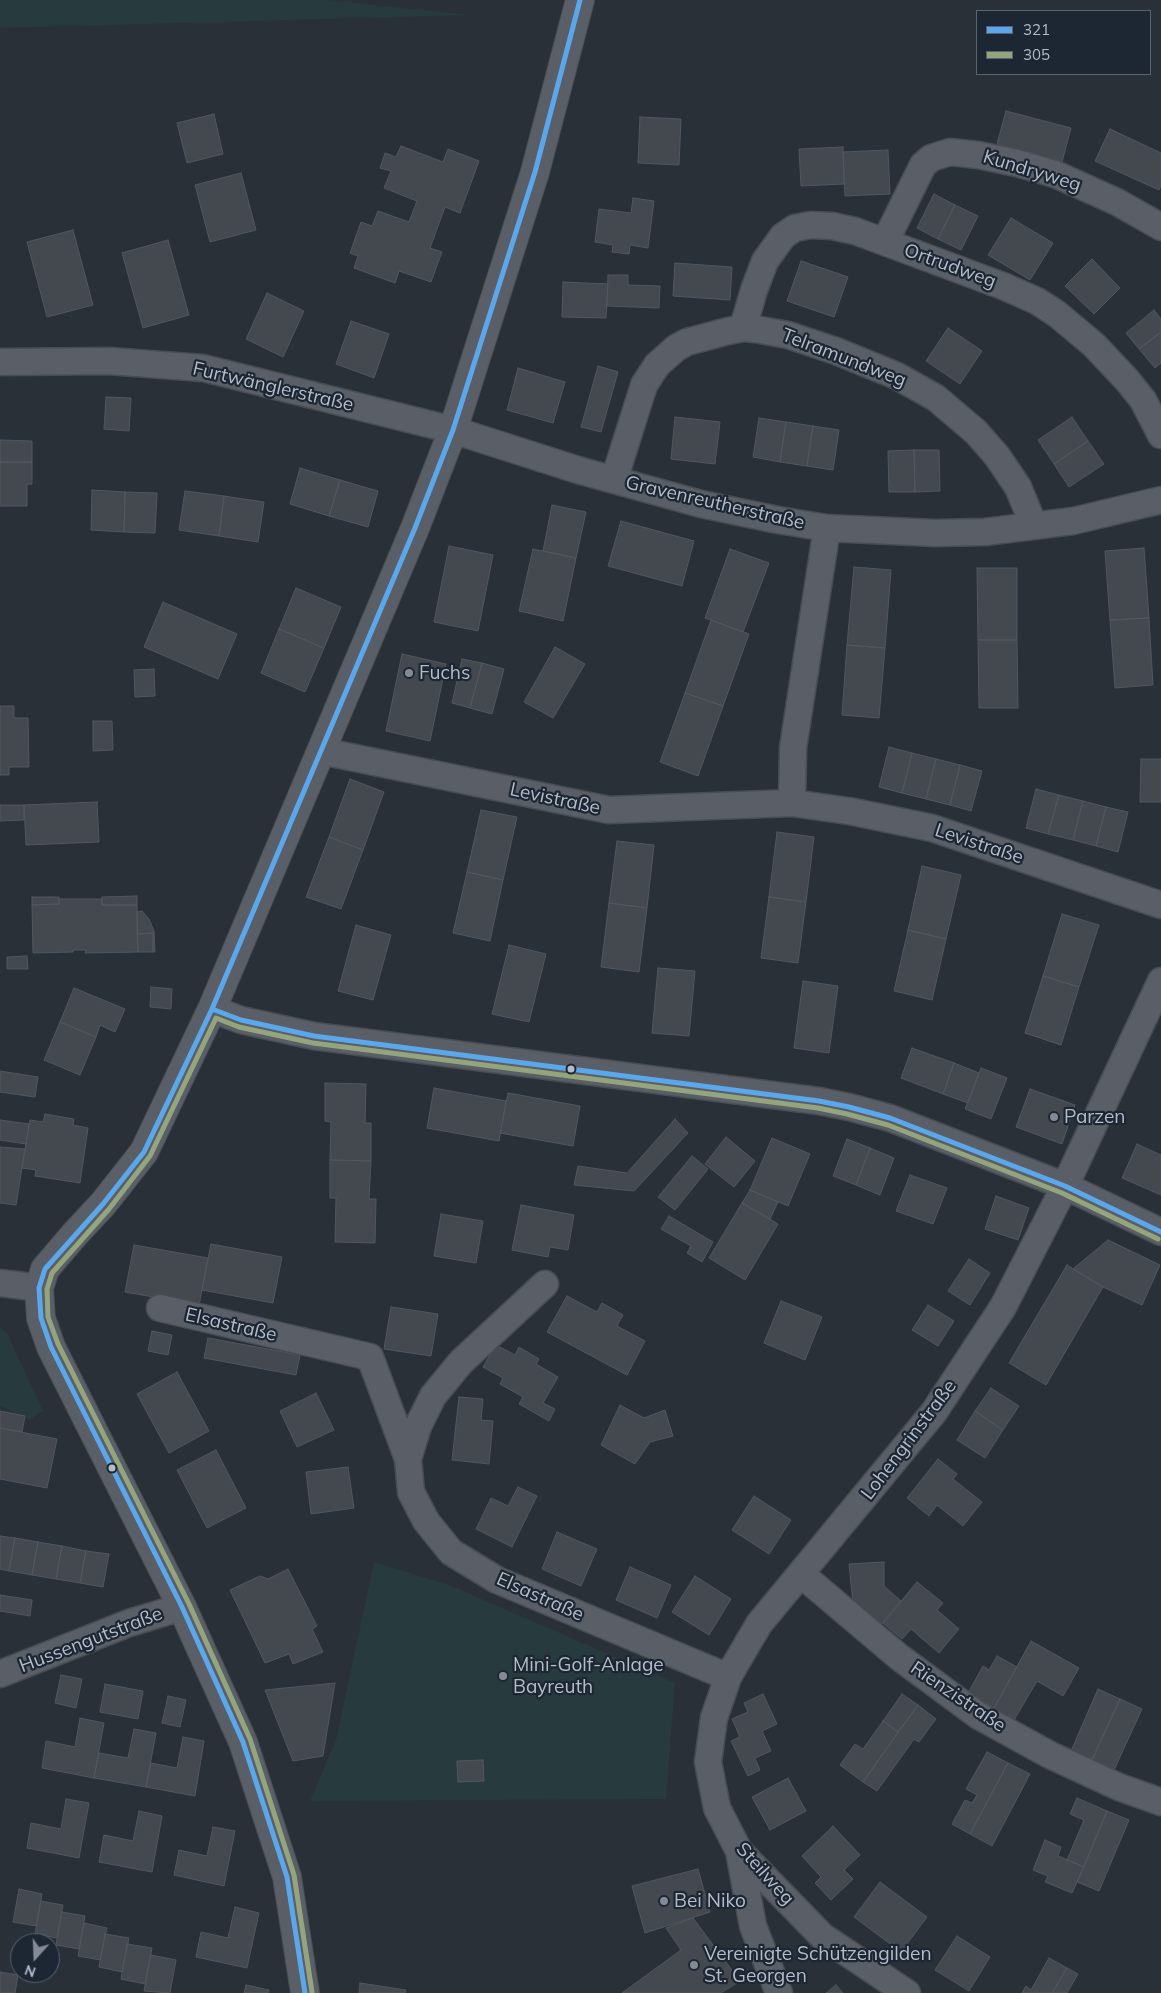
<!DOCTYPE html>
<html>
<head>
<meta charset="utf-8">
<style>
	body { margin:0 }
	#map { position:relative; width:1161px; height:1993px; overflow:hidden; background:#2a3038; font-family:Mulish,sans-serif }
	canvas { display:block }
	.legend { position:absolute; left:976px; top:10px; width:175px; height:65px; box-sizing:border-box; background:#1d2633; border:1px solid #59626f; margin:0; padding:6px 9px; list-style:none; font-size:15px; color:#b4bcc9 }
	.legend li { display:flex; align-items:center; gap:10px; height:25px }
	.legend b { width:25px; border:1px solid #59626f }
	.north { position:absolute; left:10px; top:1933px; width:50px; height:50px; box-sizing:border-box; background:#1d2633; border:1px solid #59626f; border-radius:50%; rotate:200deg; font-size:14px; font-weight:700; line-height:20px; text-align:center; color:#b4bcc9 }
	.north::after { content:''; display:block; margin:auto; width:18px; height:22px; background:#848b96; clip-path:polygon(50% 0,100% 100%,50% 72%,0 100%) }
</style>
</head>
<body>
<div id="map">
<canvas width="1161" height="1993"></canvas>
<ul class="legend">
<li><b style="height:6px;background:#5aa8eb"></b>321</li>
<li><b style="height:6px;background:#94a57e"></b>305</li>
</ul>
<div class="north">N</div>
</div>
<script>
const ctx = document.querySelector('canvas').getContext('2d');
ctx.lineJoin = 'round';
function paint(path, color) {
  ctx.fillStyle = color;
  ctx.fill(path, 'evenodd');
}
function toPath(rows) {
  const path = new Path2D();
  for (const r of rows) {
    path.moveTo(r[0], r[1]);
    for (let i = 2; i < r.length; i += 2) path.lineTo(r[i], r[i + 1]);
  }
  return path;
}
function stroke(path, color, width, dash) {
  ctx.strokeStyle = color;
  ctx.lineWidth = width;
  ctx.lineCap = dash ? 'butt' : 'round';
  ctx.setLineDash(dash || []);
  ctx.stroke(path);
}
function write(font, color, halo, rows, align = 'center') {
  ctx.font = font + ' Mulish,sans-serif';
  ctx.lineWidth = 4.5;
  ctx.setLineDash([]);
  ctx.textBaseline = 'middle';
  ctx.strokeStyle = halo;
  ctx.fillStyle = color;
  for (const [text, x, y, turn = 0] of rows) {
    ctx.save();
    ctx.translate(x, y);
    ctx.rotate((+turn || 0) * Math.PI / 180);
    ctx.textAlign = isNaN(turn) ? turn : align;
    if (halo) ctx.strokeText(text, 0, 0);
    ctx.fillText(text, 0, 0);
    ctx.restore();
  }
}
paint(toPath([
	[0,0,328,0,467,15,0,28],
	[0,1327,7,1333,43,1411,29,1420,0,1406],
	[374,1562,449,1585,675,1683,666,1799,310,1801,336,1740]
]), '#273a3e');
const building = toPath([
	[1006,111,1071,128,1062,162,997,144,1006,111],
	[214,114,223,154,187,163,177,123,214,114],
	[640,117,681,119,679,165,638,163,640,117],
	[1110,129,1161,153,1161,185,1159,190,1095,161,1110,129],
	[401,146,443,162,448,149,479,161,460,213,445,207,430,248,442,252,431,282,399,271,395,283,354,268,358,256,350,253,361,222,372,226,378,211,409,222,417,201,384,188,391,171,380,168,385,153,396,157,401,146],
	[843,147,844,184,801,186,799,149,843,147],
	[888,150,890,194,845,196,843,152,888,150],
	[241,173,256,230,210,242,195,185,241,173],
	[934,194,955,205,938,239,917,228,934,194],
	[633,198,654,201,648,248,630,245,629,254,612,252,613,245,595,242,599,209,631,213,633,198],
	[955,205,978,216,961,250,938,239,955,205],
	[1011,218,1053,243,1030,280,988,255,1011,218],
	[73,230,93,305,47,317,27,242,73,230],
	[168,240,189,315,143,328,122,253,168,240],
	[1092,259,1120,288,1094,314,1065,286,1092,259],
	[801,261,848,277,834,317,787,301,801,261],
	[675,263,732,267,730,300,673,296,675,263],
	[608,275,628,275,628,285,660,286,659,308,607,306,608,275],
	[563,282,608,284,606,318,562,317,563,282],
	[267,293,304,311,283,357,246,339,267,293],
	[1154,310,1161,319,1161,332,1139,349,1126,333,1154,310],
	[351,321,389,334,374,378,336,364,351,321],
	[948,328,982,351,960,384,926,361,948,328],
	[1161,332,1161,363,1155,368,1139,349,1161,332],
	[598,366,618,372,601,432,581,427,598,366],
	[518,368,565,382,553,423,507,410,518,368],
	[106,397,131,398,129,431,104,429,106,397],
	[675,417,720,422,715,464,671,459,675,417],
	[1072,417,1088,441,1054,464,1038,440,1072,417],
	[759,418,786,422,780,462,753,457,759,418],
	[786,422,813,426,807,466,780,462,786,422],
	[813,426,839,430,833,470,807,466,813,426],
	[0,440,32,441,32,462,0,462,0,440],
	[1088,441,1104,464,1069,487,1054,464,1088,441],
	[914,450,939,450,940,491,915,492,914,450],
	[914,450,915,492,889,492,888,451,914,450],
	[0,462,32,462,32,484,27,484,27,506,0,506,0,462],
	[300,468,340,480,329,516,290,504,300,468],
	[340,480,378,491,368,527,329,516,340,480],
	[92,490,125,492,124,532,91,530,92,490],
	[185,491,224,496,219,536,179,530,185,491],
	[125,492,157,493,155,533,124,532,125,492],
	[224,496,264,502,258,542,219,536,224,496],
	[552,505,586,512,576,558,543,551,552,505],
	[621,521,694,541,682,586,608,566,621,521],
	[449,546,493,555,478,631,434,622,449,546],
	[1144,548,1149,618,1110,620,1105,551,1144,548],
	[533,549,576,558,563,621,519,611,533,549],
	[730,549,769,563,743,632,705,618,730,549],
	[854,567,891,570,885,648,847,645,854,567],
	[977,568,1017,568,1017,640,978,640,977,568],
	[296,588,341,607,324,648,279,629,296,588],
	[163,602,237,634,218,679,144,647,163,602],
	[1149,618,1153,685,1115,688,1110,620,1149,618],
	[711,620,749,634,723,706,685,693,711,620],
	[279,629,324,648,305,692,261,673,279,629],
	[978,640,1017,640,1018,708,979,708,978,640],
	[847,645,885,648,879,718,842,715,847,645],
	[555,647,585,664,553,718,524,702,555,647],
	[402,654,446,664,430,741,386,731,402,654],
	[462,659,482,663,470,708,452,703,462,659],
	[482,663,504,669,492,714,470,708,482,663],
	[154,669,155,696,135,697,134,670,154,669],
	[685,693,723,706,698,776,660,762,685,693],
	[0,706,14,706,14,718,28,718,29,767,9,767,9,775,0,775,0,706],
	[93,721,112,721,113,750,93,751,93,721],
	[889,747,912,753,902,793,879,787,889,747],
	[912,753,936,759,926,799,902,793,912,753],
	[936,759,960,765,950,805,926,799,936,759],
	[1141,759,1161,759,1161,802,1140,802,1141,759],
	[960,765,982,771,971,811,950,805,960,765],
	[350,779,384,792,363,850,329,837,350,779],
	[1036,789,1059,795,1048,834,1026,828,1036,789],
	[1059,795,1083,801,1073,840,1048,834,1059,795],
	[1083,801,1106,807,1096,846,1073,840,1083,801],
	[97,802,99,842,26,845,24,805,97,802],
	[0,805,24,805,24,820,0,821,0,805],
	[1106,807,1128,812,1118,852,1096,846,1106,807],
	[481,810,517,817,503,880,467,872,481,810],
	[777,832,814,837,806,902,769,897,777,832],
	[329,837,363,850,341,909,306,897,329,837],
	[617,841,654,845,647,908,609,903,617,841],
	[922,866,961,875,946,939,908,930,922,866],
	[467,872,503,880,490,941,453,933,467,872],
	[137,896,137,905,102,905,102,897,137,896],
	[32,897,59,897,59,904,32,905,32,897],
	[769,897,806,902,798,963,761,958,769,897],
	[59,899,102,899,102,905,137,905,138,952,85,953,86,950,73,950,73,952,33,953,32,905,59,904,59,899],
	[609,903,647,908,639,972,601,967,609,903],
	[142,911,149,919,154,931,155,952,153,952,153,933,137,934,137,912,142,911],
	[1062,914,1099,925,1079,987,1043,976,1062,914],
	[356,925,391,935,373,1000,338,991,356,925],
	[908,930,946,939,932,1000,894,991,908,930],
	[153,933,153,952,138,952,137,934,153,933],
	[509,945,546,954,529,1022,492,1014,509,945],
	[27,956,28,969,7,969,7,957,27,956],
	[658,968,695,971,689,1036,652,1033,658,968],
	[1043,976,1079,987,1061,1045,1025,1033,1043,976],
	[803,981,838,986,829,1053,794,1048,803,981],
	[151,987,172,989,171,1009,150,1007,151,987],
	[74,988,125,1009,115,1032,100,1025,96,1037,60,1022,74,988],
	[60,1022,96,1037,80,1075,44,1060,60,1022],
	[912,1048,954,1063,943,1094,901,1078,912,1048],
	[954,1063,979,1073,968,1103,943,1094,954,1063],
	[981,1068,1007,1078,991,1119,965,1109,981,1068],
	[0,1071,38,1077,35,1097,0,1092,0,1071],
	[325,1083,366,1084,365,1123,371,1123,371,1161,330,1160,331,1122,325,1121,325,1083],
	[434,1088,506,1101,499,1141,427,1128,434,1088],
	[1030,1089,1075,1105,1062,1144,1016,1127,1030,1089],
	[508,1093,580,1106,573,1146,500,1133,508,1093],
	[45,1114,74,1119,73,1125,88,1128,80,1183,35,1176,36,1170,22,1168,30,1120,43,1122,45,1114],
	[675,1119,688,1133,634,1191,574,1185,578,1166,627,1173,675,1119],
	[0,1120,29,1124,26,1144,0,1140,0,1120],
	[726,1137,755,1161,734,1187,705,1164,726,1137],
	[772,1138,810,1154,788,1206,750,1190,772,1138],
	[847,1139,870,1148,856,1185,833,1176,847,1139],
	[1137,1144,1161,1155,1161,1195,1122,1178,1137,1144],
	[0,1147,25,1149,16,1205,0,1203,0,1147],
	[870,1148,894,1158,880,1195,856,1185,870,1148],
	[692,1156,708,1169,675,1210,658,1197,692,1156],
	[330,1160,371,1161,369,1199,376,1199,375,1243,335,1242,336,1198,330,1198,330,1160],
	[910,1175,947,1188,933,1224,896,1211,910,1175],
	[750,1190,778,1202,770,1219,742,1203,750,1190],
	[996,1196,1029,1208,1018,1240,985,1229,996,1196],
	[742,1203,778,1224,745,1280,709,1258,742,1203],
	[521,1205,574,1215,568,1250,550,1247,548,1257,512,1250,521,1205],
	[441,1214,483,1221,476,1263,434,1256,441,1214],
	[669,1216,713,1242,702,1262,687,1253,691,1246,661,1229,669,1216],
	[1108,1240,1160,1265,1142,1305,1103,1287,1073,1269,1108,1240],
	[211,1244,282,1257,273,1303,202,1290,211,1244],
	[134,1245,208,1258,199,1305,125,1292,134,1245],
	[969,1259,990,1273,970,1305,948,1291,969,1259],
	[1067,1265,1103,1287,1046,1385,1009,1363,1067,1265],
	[567,1296,597,1312,602,1303,623,1315,617,1326,645,1341,627,1375,547,1332,567,1296],
	[781,1301,822,1317,805,1360,764,1343,781,1301],
	[928,1305,954,1321,938,1346,912,1330,928,1305],
	[391,1307,438,1314,431,1356,384,1349,391,1307],
	[152,1331,172,1335,168,1355,148,1351,152,1331],
	[208,1338,300,1355,296,1375,204,1358,208,1338],
	[496,1345,515,1355,519,1347,539,1359,536,1364,558,1377,543,1403,555,1409,549,1421,519,1404,523,1397,500,1384,503,1378,483,1367,496,1345],
	[177,1372,209,1431,169,1453,137,1394,177,1372],
	[991,1388,1019,1406,1003,1430,975,1411,991,1388],
	[316,1393,334,1430,297,1447,280,1411,316,1393],
	[459,1397,483,1399,481,1420,493,1421,489,1464,452,1460,459,1397],
	[620,1405,644,1418,665,1410,673,1436,650,1442,635,1464,601,1445,620,1405],
	[0,1411,25,1416,22,1432,0,1428,0,1411],
	[975,1411,1003,1430,985,1458,957,1440,975,1411],
	[0,1428,57,1439,47,1488,0,1479,0,1428],
	[216,1450,246,1508,207,1528,177,1470,216,1450],
	[938,1459,957,1474,953,1479,982,1502,963,1526,937,1505,929,1516,907,1498,938,1459],
	[348,1467,354,1508,311,1514,306,1472,348,1467],
	[518,1487,537,1496,512,1547,476,1529,491,1498,508,1506,518,1487],
	[754,1496,791,1520,769,1554,732,1530,754,1496],
	[557,1532,597,1549,581,1586,542,1569,557,1532],
	[0,1536,15,1538,9,1571,0,1569,0,1536],
	[15,1538,38,1542,32,1575,9,1571,15,1538],
	[38,1542,62,1546,56,1579,32,1575,38,1542],
	[62,1546,86,1551,80,1583,56,1579,62,1546],
	[86,1551,109,1554,103,1587,80,1583,86,1551],
	[884,1562,884,1586,901,1601,880,1626,853,1603,849,1564,884,1562],
	[630,1567,671,1585,657,1618,616,1600,630,1567],
	[288,1569,317,1626,312,1629,323,1652,293,1664,289,1654,265,1663,230,1590,260,1576,268,1579,288,1569],
	[695,1576,731,1599,709,1635,672,1612,695,1576],
	[917,1582,943,1603,937,1610,959,1629,939,1653,911,1629,902,1639,883,1623,917,1582],
	[0,1595,32,1600,30,1616,0,1611,0,1595],
	[1031,1641,1079,1668,1063,1696,1037,1681,1014,1720,994,1708,1031,1641],
	[997,1656,1017,1667,994,1708,968,1693,983,1666,989,1670,997,1656],
	[61,1675,82,1679,76,1708,55,1703,61,1675],
	[335,1683,323,1756,293,1761,265,1690,335,1683],
	[105,1684,143,1691,138,1719,100,1712,105,1684],
	[1098,1689,1120,1699,1092,1760,1071,1751,1098,1689],
	[763,1694,777,1724,762,1731,771,1751,755,1758,760,1770,748,1776,731,1741,740,1737,732,1719,748,1712,744,1703,763,1694],
	[902,1694,918,1705,898,1732,883,1721,902,1694],
	[168,1696,186,1700,180,1727,162,1723,168,1696],
	[1120,1699,1142,1709,1114,1770,1092,1760,1120,1699],
	[918,1705,936,1719,919,1742,914,1739,877,1791,863,1782,918,1705],
	[80,1718,104,1723,94,1778,42,1768,46,1741,75,1747,80,1718],
	[883,1721,898,1732,863,1782,840,1765,855,1744,863,1749,883,1721],
	[134,1729,156,1733,146,1787,94,1778,99,1753,128,1758,134,1729],
	[183,1737,204,1741,195,1796,146,1787,151,1763,177,1768,183,1737],
	[987,1752,1008,1763,970,1834,952,1824,965,1800,972,1803,977,1795,966,1789,987,1752],
	[483,1760,484,1781,458,1782,457,1761,483,1760],
	[1008,1763,1030,1774,992,1846,970,1834,1008,1763],
	[788,1778,806,1811,770,1830,752,1797,788,1778],
	[1077,1798,1107,1811,1084,1867,1067,1860,1084,1820,1070,1814,1077,1798],
	[66,1799,89,1803,79,1858,27,1848,31,1823,61,1829,66,1799],
	[139,1811,162,1816,152,1872,99,1862,104,1835,133,1841,139,1811],
	[1107,1811,1129,1820,1099,1891,1077,1882,1107,1811],
	[833,1826,860,1855,844,1870,853,1879,831,1900,815,1883,821,1877,802,1856,833,1826],
	[213,1827,235,1831,224,1886,174,1875,179,1850,207,1856,213,1827],
	[1045,1840,1061,1847,1058,1856,1084,1867,1072,1893,1045,1882,1048,1876,1033,1870,1045,1840],
	[698,1869,710,1912,645,1933,632,1886,698,1869],
	[880,1882,927,1917,901,1952,854,1917,880,1882],
	[19,1889,42,1894,36,1926,13,1922,19,1889],
	[41,1901,63,1905,57,1938,35,1934,41,1901],
	[235,1907,259,1913,247,1968,196,1957,201,1932,228,1938,235,1907],
	[62,1912,85,1916,79,1949,56,1945,62,1912],
	[693,1918,740,1981,721,1993,622,1993,681,1950,666,1928,693,1918],
	[84,1923,107,1928,100,1960,78,1956,84,1923],
	[105,1934,129,1938,122,1972,99,1967,105,1934],
	[957,1936,990,1957,969,1991,935,1970,957,1936],
	[127,1944,152,1948,145,1984,121,1979,127,1944],
	[151,1955,176,1960,170,1993,144,1991,151,1955],
	[1049,1958,1067,1968,1052,1993,1022,1993,1026,1986,1031,1990,1049,1958],
	[1067,1968,1078,1974,1067,1993,1052,1993,1067,1968],
	[0,1972,18,1975,15,1993,0,1993,0,1972],
	[360,1983,406,1990,405,1993,359,1993,360,1983],
	[246,1985,269,1990,268,1993,244,1993,246,1985],
	[836,1985,843,1993,826,1993,836,1985]
]);
paint(building, '#444950');
stroke(building, '#52575f', 1);
const minor = toPath([
	[885,242,923,165,931,158,950,152,978,155,1017,163,1055,174,1117,202,1161,227],
	[743,328,754,290,765,261,783,236,795,228,811,225,832,226,855,231,1003,286,1037,301,1057,314,1094,345,1127,380,1143,400,1161,435],
	[0,362,109,361,203,368,453,430,578,470,701,504,778,520,827,528,935,533,985,532,1073,521,1161,500],
	[614,480,644,385,657,365,676,348,687,342,728,331,743,328,755,329,788,335,836,351,897,376,936,398,976,432,997,456,1018,487,1034,526],
	[321,751,609,810,792,803,849,811,932,828,1161,905],
	[792,803,793,748,827,528],
	[212,1009,241,1020,314,1036,819,1101,849,1107,890,1118,1065,1186,1161,1232],
	[0,1283,39,1288],
	[545,1284,461,1362,433,1396,418,1426,408,1459,411,1492,426,1521,451,1552,497,1580,728,1677],
	[160,1308,370,1357,408,1459],
	[801,1574,899,1657,979,1716,1050,1755,1119,1787,1161,1802],
	[0,1674,129,1623,182,1607],
	[739,1851,753,1926,779,1993],
	[907,1993,822,1936,739,1851,717,1808,708,1762,714,1718,728,1677,759,1624,934,1412,1003,1307,1065,1186,1161,981]
]);
const tertiary = toPath([
	[305,1993,287,1877,243,1742,182,1607,51,1347,41,1318,39,1288,45,1269,75,1234,103,1204,144,1152,212,1009,321,751,415,528,453,430,535,172,580,0]
]);
stroke(minor, '#484c53', 29);
stroke(tertiary, '#484c53', 30);
stroke(minor, '#5a5e66', 26);
stroke(tertiary, '#5a5e66', 28);
stroke(toPath([
	[212,1009,241,1020,314,1036,819,1101,849,1107,890,1118,1065,1186,1161,1232],
	[305,1993,287,1877,243,1742,182,1607,51,1347,41,1318,39,1288,45,1269,103,1204,144,1152,212,1009,415,528,453,430,535,172,580,0]
]), '#5aa8eb', 5);
stroke(toPath([
	[312,1992,294,1875,250,1739,189,1604,58,1344,48,1317,47,1289,52,1273,109,1209,150,1156,216,1018,239,1027,313,1043,818,1108,847,1114,888,1125,1062,1193,1158,1239]
]), '#94a57e', 5);
for (const [x, y, r, color] of [
	[409,673,5,"#848b96"],
	[571,1069,4.5,"#b4bcc9"],
	[1054,1117,5,"#848b96"],
	[112,1468,4.5,"#b4bcc9"],
	[503,1676,5,"#848b96"],
	[664,1901,5,"#848b96"],
	[694,1965,5,"#848b96"]
]) {
  const dot = new Path2D();
  dot.arc(x, y, r, 0, 2 * Math.PI);
  ctx.fillStyle = color;
  ctx.fill(dot);
  stroke(dot, '#1d2633', 2);
}
write('19px', '#b4bcc9', '#1d2633', [
	["Kundryweg",1032,171,17],
	["Ortrudweg",950,266,20],
	["Telramundweg",844,358,21],
	["Furtwänglerstraße",273,387,13],
	["Gravenreutherstraße",715,503,13],
	["Levistraße",555,799,12],
	["Levistraße",979,844,18],
	["Elsastraße",231,1325,13],
	["Lohengrinstraße",909,1440,-53],
	["Elsastraße",540,1597,24],
	["Hussengutstraße",91,1640,-21],
	["Rienzistraße",958,1697,34],
	["Steilweg",765,1874,48]
]);
write('19px', '#b4bcc9', '#1d2633', [
	["Fuchs",419,673],
	["Parzen",1064,1117],
	["Mini-Golf-Anlage",513,1665],
	["Bayreuth",513,1687],
	["Bei Niko",674,1901],
	["Vereinigte Schützengilden",704,1954],
	["St. Georgen",704,1976]
], 'left');
</script>
</body>
</html>
